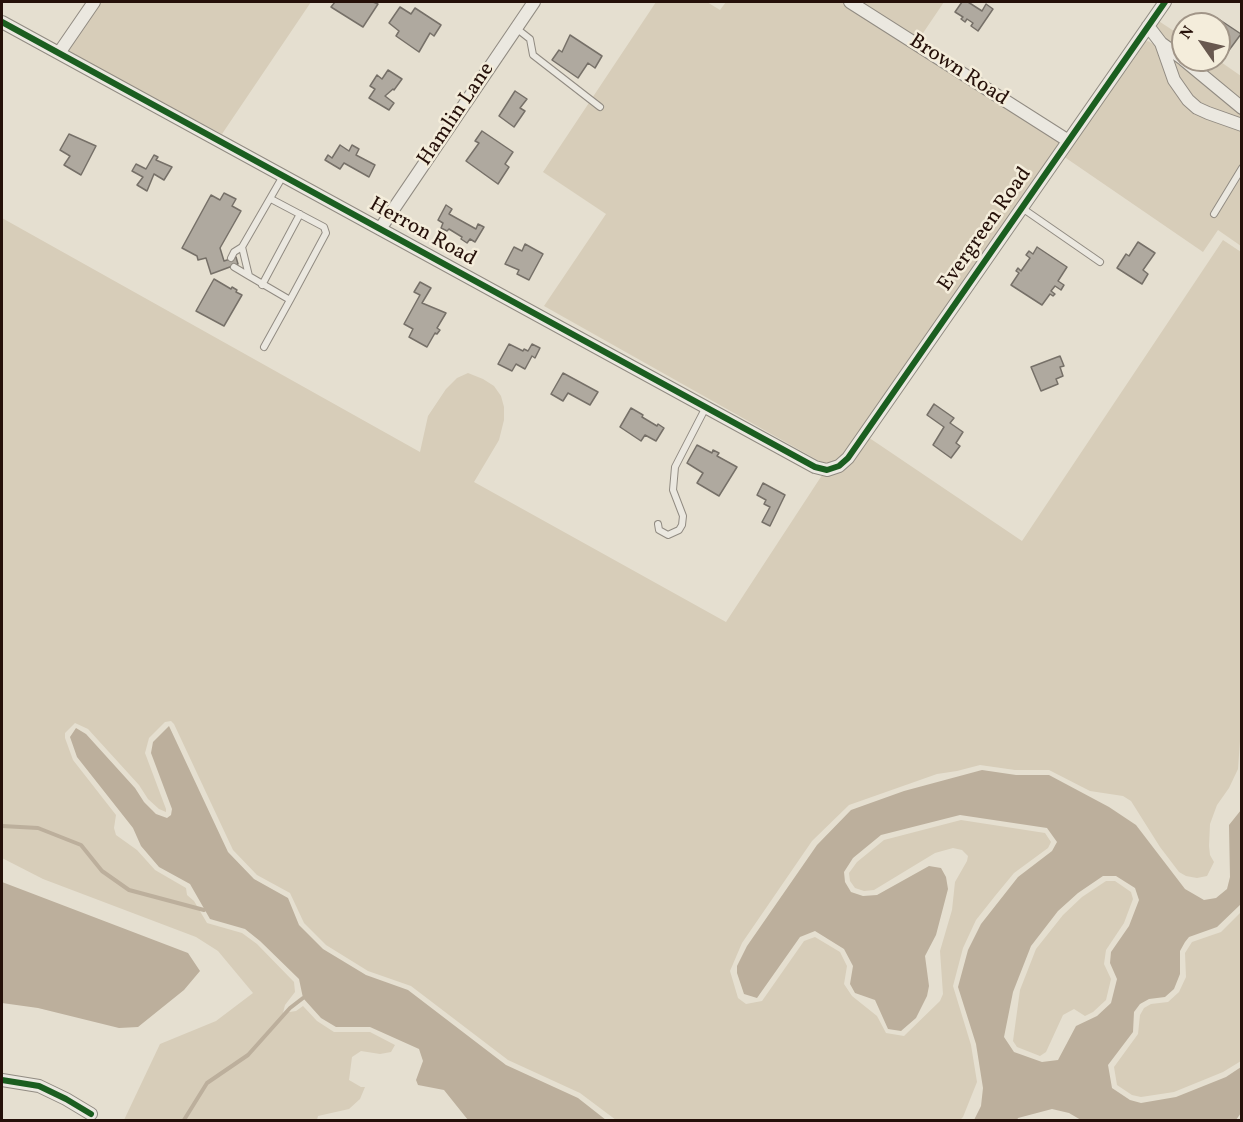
<!DOCTYPE html>
<html>
<head>
<meta charset="utf-8">
<style>
	body { margin:0 }
	#map { position:relative; width:1243px; height:1122px; overflow:hidden; background:#e5dfd0; font-family:Vollkorn,serif }
	canvas { display:block }
	.frame { position:absolute; inset:0; border:3px solid #251009; pointer-events:none }
	.north { position:absolute; left:1171px; top:12px; width:60px; height:60px; box-sizing:border-box; background:#f4eddb; border:2px solid #a19587; border-radius:50%; rotate:304deg; font-size:16px; font-weight:700; line-height:24px; text-align:center; color:#251009 }
	.north::after { content:''; display:block; margin:auto; width:21px; height:27px; background:#68584f; clip-path:polygon(50% 0,100% 100%,50% 72%,0 100%) }
</style>
</head>
<body>
<div id="map">
<canvas width="1243" height="1122"></canvas>
<div class="frame"></div>
<div class="north">N</div>
</div>
<script>
const ctx = document.querySelector('canvas').getContext('2d');
ctx.lineJoin = 'round';
function paint(path, color) {
  ctx.fillStyle = color;
  ctx.fill(path, 'evenodd');
}
function toPath(rows) {
  const path = new Path2D();
  for (const r of rows) {
    path.moveTo(r[0], r[1]);
    for (let i = 2; i < r.length; i += 2) path.lineTo(r[i], r[i + 1]);
  }
  return path;
}
function stroke(path, color, width, dash) {
  ctx.strokeStyle = color;
  ctx.lineWidth = width;
  ctx.lineCap = dash ? 'butt' : 'round';
  ctx.setLineDash(dash || []);
  ctx.stroke(path);
}
function write(font, color, halo, rows, align = 'center') {
  ctx.font = font + ' Vollkorn,serif';
  ctx.lineWidth = 5;
  ctx.setLineDash([]);
  ctx.textBaseline = 'middle';
  ctx.strokeStyle = halo;
  ctx.fillStyle = color;
  for (const [text, x, y, turn = 0] of rows) {
    ctx.save();
    ctx.translate(x, y);
    ctx.rotate((+turn || 0) * Math.PI / 180);
    ctx.textAlign = isNaN(turn) ? turn : align;
    if (halo) ctx.strokeText(text, 0, 0);
    ctx.fillText(text, 0, 0);
    ctx.restore();
  }
}
paint(toPath([
	[89,2,311,2,222,134,57,48],
	[656,2,707,2,720,10,726,2,944,2,919,39,1068,134,1151,16,1183,37,1183,56,1148,35,862,433,1022,541,1223,240,1241,252,1241,727,1238,769,1229,788,1217,805,1210,824,1209,846,1210,855,1214,862,1207,876,1197,878,1186,876,1179,872,1160,847,1131,801,1123,796,1090,791,1049,770,1015,770,980,765,957,771,937,774,849,805,812,841,742,943,730,971,738,998,746,1004,762,1001,804,941,815,937,840,952,847,966,844,984,852,996,877,1016,886,1033,904,1036,940,1001,943,994,940,951,952,910,955,882,967,861,968,856,962,850,953,848,935,853,874,890,864,891,855,888,850,881,849,873,857,862,884,840,961,820,1045,833,1051,842,1048,848,1014,873,995,896,976,920,963,948,953,986,971,1045,977,1082,963,1117,960,1120,616,1120,580,1093,508,1060,411,986,368,971,326,945,304,923,290,893,257,875,233,850,174,724,171,721,165,722,149,738,145,753,166,809,166,812,159,809,148,799,139,785,88,729,75,723,65,733,65,738,73,760,116,815,114,828,116,835,137,850,155,870,186,888,187,895,194,901,207,923,242,933,257,944,294,982,295,992,285,1005,283,1013,296,1011,303,1006,317,1021,334,1032,370,1032,395,1045,391,1052,380,1054,361,1051,352,1057,349,1080,361,1087,365,1087,360,1099,349,1109,318,1116,317,1120,124,1120,160,1044,216,1021,253,993,218,951,196,937,43,879,2,858,2,218,420,452,428,416,446,389,457,378,468,373,483,379,494,386,501,396,504,407,504,420,499,440,474,482,726,622,828,466,544,306,606,214,543,172],
	[1148,41,1176,57,1241,112,1241,246,1218,230,1203,252,1063,156,1141,43],
	[1188,60,1218,60,1241,76,1241,105],
	[1106,881,1115,881,1131,892,1133,899,1124,923,1106,950,1104,964,1111,979,1106,1000,1093,1012,1085,1016,1074,1009,1063,1015,1046,1052,1040,1056,1017,1047,1013,1041,1020,990,1036,949,1063,915,1082,897],
	[1241,912,1241,1061,1223,1072,1174,1092,1141,1097,1132,1095,1117,1085,1114,1067,1138,1034,1140,1015,1144,1008,1151,1004,1168,1002,1179,992,1186,977,1185,953,1192,942,1221,932]
]), '#d7cdb9');
paint(toPath([
	[169,726,228,852,254,879,288,898,299,925,323,949,366,975,408,990,506,1065,578,1098,606,1120,468,1120,444,1090,418,1085,416,1080,423,1061,419,1049,370,1027,336,1027,321,1018,303,998,299,979,260,941,245,929,210,919,190,884,159,867,141,846,133,828,77,757,70,737,76,728,86,734,135,788,144,802,156,814,167,818,171,815,172,809,151,753,153,742],
	[982,770,1016,775,1049,775,1109,807,1136,825,1185,889,1204,900,1216,898,1227,889,1230,877,1229,825,1241,810,1241,904,1217,927,1189,937,1185,942,1180,951,1180,974,1174,989,1165,997,1149,999,1140,1004,1134,1012,1133,1032,1108,1065,1112,1088,1130,1100,1141,1103,1176,1097,1226,1077,1241,1067,1241,1113,1236,1120,1081,1120,1069,1113,1052,1109,1018,1118,1017,1120,974,1120,981,1106,983,1088,976,1044,958,987,968,950,981,924,1018,877,1052,851,1057,842,1047,828,960,815,881,835,853,858,844,872,845,882,851,892,863,896,877,895,929,866,941,868,946,877,948,889,936,935,925,956,929,986,927,996,916,1018,901,1031,888,1029,875,1000,855,993,850,984,853,966,844,949,815,931,800,937,757,998,744,994,737,973,737,966,747,946,817,845,851,810,904,791],
	[1103,876,1116,876,1135,888,1139,900,1129,926,1111,952,1110,963,1117,979,1111,1003,1097,1016,1076,1026,1058,1060,1042,1062,1014,1052,1004,1037,1013,992,1031,946,1058,911,1078,893],
	[2,882,188,953,200,971,184,990,138,1027,119,1028,38,1008,2,1003]
]), '#bcaf9c');
stroke(toPath([
	[2,826,38,828,81,845,102,871,129,890,204,910],
	[184,1120,207,1083,248,1055,290,1008,303,998]
]), '#bcaf9c', 4);
const building = toPath([
	[335,2,373,2,378,4,363,27,331,7,335,2],
	[962,2,968,2,982,11,986,4,993,9,978,31,971,26,973,23,967,19,965,22,961,19,963,17,955,12,962,2],
	[400,7,411,14,415,8,441,25,434,36,430,33,419,52,396,36,399,31,389,23,400,7],
	[1217,18,1241,34,1224,57,1219,54,1219,24,1213,24,1217,18],
	[570,35,602,56,595,68,588,63,578,78,552,60,559,50,562,52,570,35],
	[388,70,402,79,394,90,393,89,385,96,394,103,389,110,369,98,375,89,370,86,377,75,382,79,388,70],
	[515,91,527,99,520,108,525,111,514,127,499,116,515,91],
	[482,131,513,152,505,164,509,167,498,184,466,161,479,143,475,141,482,131],
	[69,134,96,146,81,175,64,165,70,156,60,150,69,134],
	[340,145,349,151,352,145,359,149,356,155,375,165,369,177,344,163,340,169,325,160,328,155,332,158,340,145],
	[154,155,158,157,156,160,172,167,164,180,154,174,147,191,137,185,143,177,132,171,136,164,146,169,154,155],
	[224,193,236,199,232,206,241,211,220,248,224,261,236,257,238,264,211,274,206,258,198,260,197,256,182,248,211,195,220,200,224,193],
	[446,205,452,209,449,214,476,229,478,224,484,227,475,242,470,239,467,243,461,239,462,237,449,229,447,231,441,228,443,223,438,220,446,205],
	[1138,242,1155,253,1143,270,1148,274,1142,284,1117,268,1126,254,1129,256,1138,242],
	[525,244,543,254,529,280,517,274,519,270,505,264,514,247,522,251,525,244],
	[1037,247,1067,267,1058,281,1064,285,1061,290,1055,286,1051,291,1055,294,1053,296,1050,294,1042,305,1011,285,1019,273,1016,271,1018,268,1021,271,1030,258,1026,255,1029,251,1033,254,1037,247],
	[214,279,231,289,232,287,237,290,236,292,242,295,224,326,196,311,214,279],
	[420,282,431,288,422,303,446,313,437,328,440,330,437,334,435,333,427,347,409,337,413,329,404,324,420,295,414,292,420,282],
	[509,344,523,351,524,349,528,351,532,344,540,348,535,358,532,356,525,369,516,364,512,371,498,364,509,344],
	[1060,356,1064,366,1060,367,1063,376,1056,379,1058,384,1041,391,1031,367,1060,356],
	[563,373,598,392,590,405,568,393,563,401,551,394,563,373],
	[934,404,954,418,950,423,963,432,956,443,960,446,951,458,933,445,944,427,927,415,934,404],
	[631,408,643,415,642,417,657,426,658,424,664,428,656,441,645,435,641,441,620,427,631,408],
	[697,445,712,453,713,450,719,453,717,456,737,467,719,496,697,483,703,473,687,463,697,445],
	[763,483,785,495,770,526,762,522,770,507,764,504,766,500,757,495,763,483]
]);
paint(building, '#afa99f');
stroke(building, '#767068', 1.5);
const service = toPath([
	[516,28,530,39,533,55,600,107],
	[271,199,324,227,326,233,290,300,249,276,242,247,283,176],
	[1022,208,1100,262],
	[1214,214,1242,168],
	[231,258,234,252,242,247],
	[234,267,249,276],
	[262,285,300,214],
	[264,347,290,300],
	[658,524,659,530,668,535,679,530,682,525,683,516,673,490,675,467,706,407]
]);
const minor = toPath([
	[850,2,1067,140],
	[2,22,815,467,827,470,839,466,848,458,1165,2],
	[1148,26,1161,43,1183,59],
	[1161,43,1174,80,1188,100,1197,108,1208,113,1242,125],
	[59,53,94,2],
	[1184,60,1242,108],
	[380,229,534,2],
	[2,1080,39,1086,66,1099,91,1114]
]);
stroke(service, '#918b82', 8);
stroke(minor, '#918b82', 14);
stroke(service, '#ebe8e0', 6);
stroke(minor, '#ebe8e0', 12);
stroke(toPath([
	[2,22,815,467,827,470,839,466,848,458,1165,2],
	[2,1080,39,1086,66,1099,91,1114]
]), '#1b5e20', 6);
write('21px', '#251009', '#f4eddb', [
	["Brown Road",958,71,33],
	["Hamlin Lane",457,115,-56],
	["Evergreen Road",986,230,-55],
	["Herron Road",422,233,29]
]);
</script>
</body>
</html>
